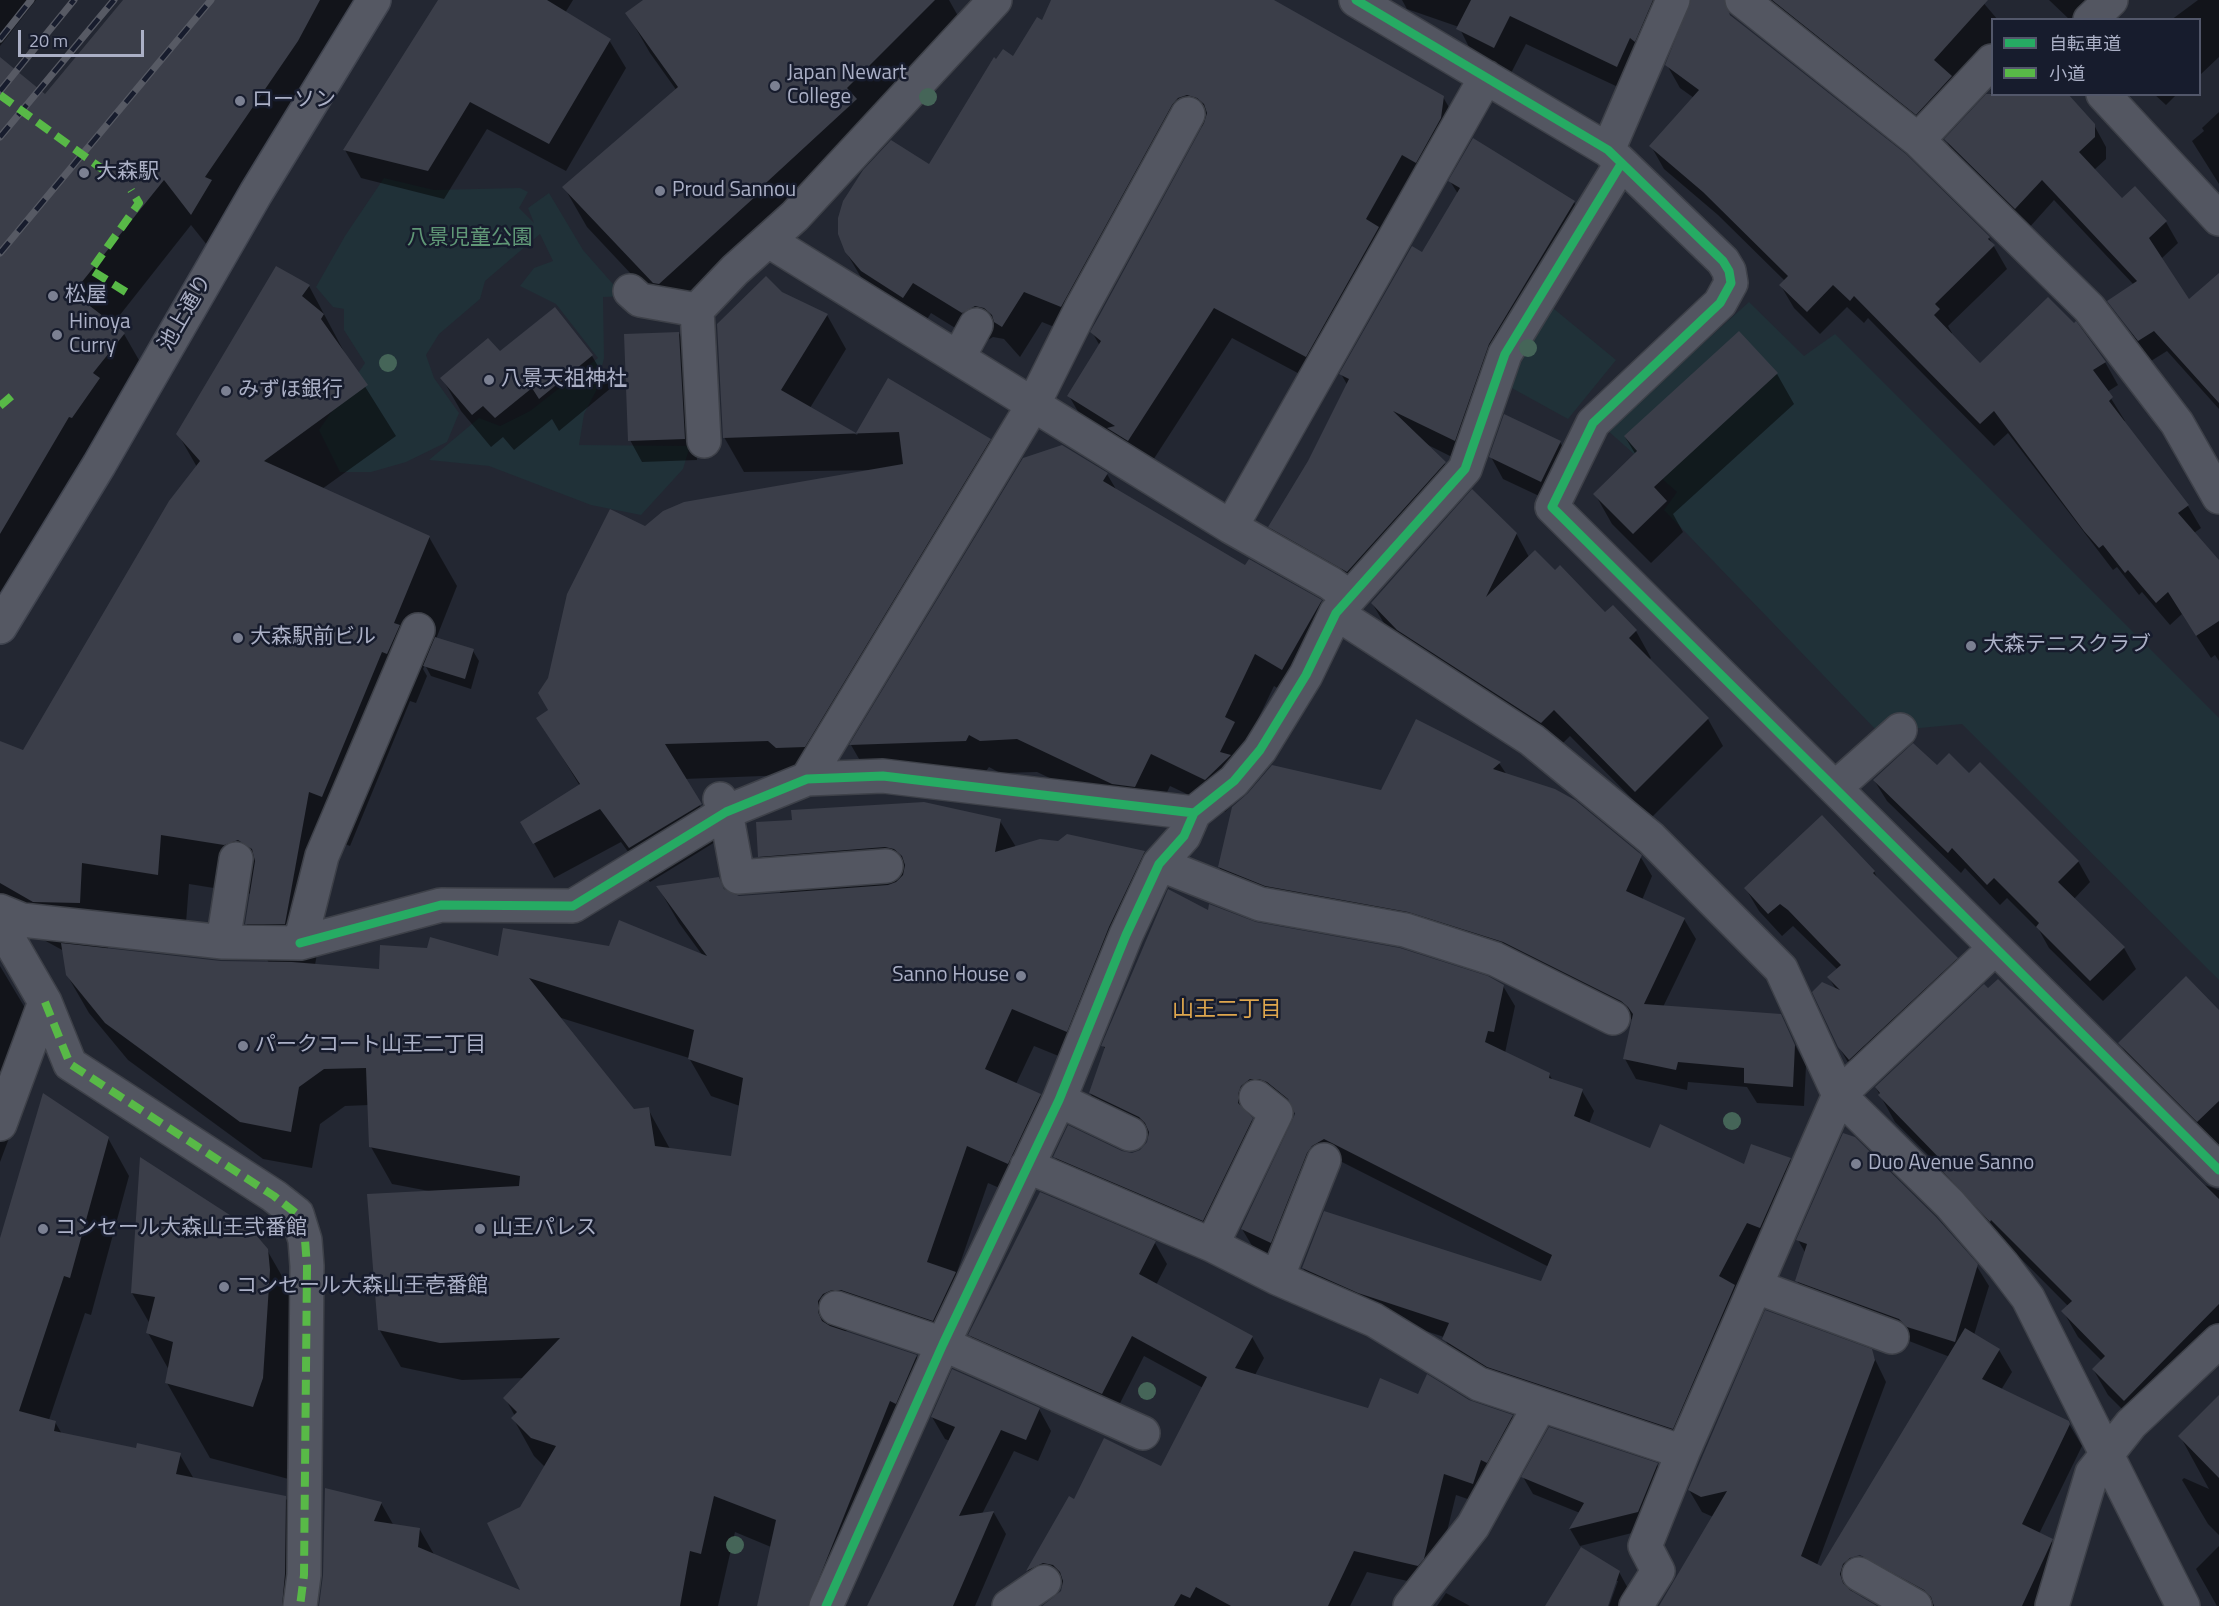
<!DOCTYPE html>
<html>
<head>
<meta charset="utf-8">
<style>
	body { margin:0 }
	#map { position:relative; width:2219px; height:1606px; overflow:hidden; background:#232732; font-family:"Titillium Web","Noto Sans JP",sans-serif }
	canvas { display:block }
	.legend { position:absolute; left:1991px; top:18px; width:210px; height:78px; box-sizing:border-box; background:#171c2d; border:2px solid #52576a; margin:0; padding:8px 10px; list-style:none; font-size:18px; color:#abb0c6 }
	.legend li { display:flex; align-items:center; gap:12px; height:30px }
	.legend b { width:30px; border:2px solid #52576a }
	.scale { position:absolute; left:18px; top:30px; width:126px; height:27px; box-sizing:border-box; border:3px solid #abb0c6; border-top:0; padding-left:8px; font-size:18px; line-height:21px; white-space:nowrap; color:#abb0c6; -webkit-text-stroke:4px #171c2d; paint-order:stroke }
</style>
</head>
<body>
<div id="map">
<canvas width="2219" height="1606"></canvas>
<ul class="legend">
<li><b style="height:8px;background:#26ab63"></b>自転車道</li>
<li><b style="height:8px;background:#58b947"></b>小道</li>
</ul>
<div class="scale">20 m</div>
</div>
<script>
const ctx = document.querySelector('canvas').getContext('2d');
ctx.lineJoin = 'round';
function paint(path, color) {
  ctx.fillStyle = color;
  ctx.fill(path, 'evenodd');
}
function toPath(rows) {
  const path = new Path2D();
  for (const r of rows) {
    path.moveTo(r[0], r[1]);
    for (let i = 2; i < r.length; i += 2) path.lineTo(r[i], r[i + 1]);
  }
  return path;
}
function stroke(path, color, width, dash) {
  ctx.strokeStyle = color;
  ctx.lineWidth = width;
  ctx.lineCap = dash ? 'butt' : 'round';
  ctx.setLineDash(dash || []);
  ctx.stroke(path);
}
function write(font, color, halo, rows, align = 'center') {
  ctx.font = font + ' "Titillium Web","Noto Sans JP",sans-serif';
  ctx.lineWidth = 5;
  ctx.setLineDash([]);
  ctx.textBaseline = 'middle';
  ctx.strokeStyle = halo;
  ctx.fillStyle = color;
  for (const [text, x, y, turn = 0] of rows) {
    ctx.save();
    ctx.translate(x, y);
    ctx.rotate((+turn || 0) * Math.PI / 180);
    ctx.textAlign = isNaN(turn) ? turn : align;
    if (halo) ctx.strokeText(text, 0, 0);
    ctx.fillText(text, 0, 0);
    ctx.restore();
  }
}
paint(toPath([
	[384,178,434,190,520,188,528,192,519,208,534,223,528,208,549,193,583,250,619,291,628,296,603,297,604,358,596,391,584,414,579,445,690,446,683,469,641,515,591,505,489,466,429,460,479,418,500,426,530,411,598,358,556,304,520,286,534,268,553,261,540,234,485,281,480,299,439,334,426,355,434,378,459,413,447,442,406,462,371,472,340,472,319,430,365,363,344,330,344,309,333,307,316,287,345,236],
	[1749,302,1804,356,1835,334,2219,718,2219,980,1962,724,1878,732,1664,510,1677,492,1607,430],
	[1548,304,1616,360,1568,419,1510,387]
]), '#203138');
paint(toPath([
	[0,0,36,0,0,46],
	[125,0,373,0,219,260,191,225,112,325,124,334,151,381,0,623,0,60,45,96],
	[439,0,573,0,565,13,609,40,626,68,566,171,487,129,444,199,361,178,345,150],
	[645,0,949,0,967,32,677,323,587,227,564,187,677,91,650,53,627,13],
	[1053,0,1271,0,1443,97,1461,128,1324,387,1232,338,1146,471,1087,427,1069,396,1100,346,1092,332,1204,126,1196,129,1079,337,1042,322,1020,357,1004,339,993,337,981,344,931,313,921,329,865,284,846,252,930,166,1043,23],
	[1402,0,1683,0,1689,10,1678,13,1633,94,1526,44,1510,75,1474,57,1459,27,1407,9],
	[1693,0,1713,0,1989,238,2007,269,1948,326,1952,333,1950,335,1980,366,2105,362,2118,385,2107,392,2125,421,2123,422,2188,506,2201,528,2194,533,2219,563,2219,661,2215,655,2211,658,2182,614,2170,625,2142,592,2139,595,2117,567,2113,570,2008,433,1994,446,1868,318,1864,323,1847,307,1820,334,1794,308,1781,286,1785,281,1718,215,1664,169,1651,146,1694,98,1680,88,1667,65],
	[1761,0,1981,0,1998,20,1992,20,1992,47,1932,140],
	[2049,0,2104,0,2085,20,2070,20],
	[2198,0,2219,0,2219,57,2200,75,2200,20,2171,20],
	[1992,92,2094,125,2106,147,2106,159,2094,170,2122,200,2166,222,2178,243,2161,259,2189,301,2219,275,2219,409,2167,351,2151,361,2109,301,2134,285,2054,200,2028,229,1958,161,1946,140],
	[2154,94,2177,94,2166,105],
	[2219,112,2219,184,2192,141,2204,131,2202,128],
	[1450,181,1574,202,1589,228,1503,371,1470,466,1426,444,1444,463,1460,489,1363,598,1285,553,1270,527,1309,461,1348,386,1341,374,1422,254,1458,194],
	[309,286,349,361,396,436,322,489,429,537,457,586,436,639,473,651,479,661,471,689,431,676,425,665,423,669,427,676,416,703,410,701,350,846,337,841,315,965,380,971,610,948,703,956,679,923,658,887,718,879,725,891,739,897,781,894,759,856,1000,821,1016,847,1059,843,1068,835,1144,852,1166,889,1130,965,1088,1068,1034,1046,1016,1084,1040,1095,1062,1132,1029,1201,988,1183,956,1275,977,1311,955,1357,854,1327,844,1332,916,1356,938,1394,843,1606,758,1606,771,1547,735,1532,718,1606,320,1606,381,1503,394,1526,420,1530,435,1556,524,1593,521,1508,545,1467,534,1456,513,1418,515,1416,505,1398,525,1378,462,1380,401,1367,379,1329,429,1191,392,1184,371,1147,369,1105,345,1106,320,1124,312,1168,263,1159,128,1060,89,1013,67,975,64,951,0,916,0,760,24,751,197,467,178,434],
	[189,884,251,894,246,923,269,963,221,962,108,950,110,912,186,923],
	[558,1017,689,1058,711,1096,740,1106,732,1158,670,1149,648,1109,634,1111],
	[781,293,827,315,846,349,810,408,857,435,889,381,990,440,1009,474,824,781,789,775,684,779,720,839,650,882,621,842,554,878,522,822,580,786,538,718,550,711,645,528,881,470,744,472,724,437],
	[554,309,592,356,611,388,559,431,552,419,514,450,503,437,491,447,461,411,442,378,500,353],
	[679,333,691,355,697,460,642,462,630,440],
	[1777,374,1794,404,1673,514,1683,532,1651,563,1612,524,1595,494,1636,455,1625,437],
	[1560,442,1572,464,1554,503,1503,479,1491,457],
	[1024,459,1107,474,1117,491,1246,567,1321,602,1340,634,1301,702,1274,686,1246,744,1249,789,1225,812,1170,786,1154,819,1132,817,1037,772,1000,773,989,767,984,774,870,778,851,745],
	[1516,533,1529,557,1605,615,1636,631,1651,658,1649,660,1708,719,1723,746,1651,818,1570,736,1557,749,1388,630,1372,603],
	[1499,763,1507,775,1640,856,1652,876,1642,900,1684,919,1696,939,1663,1007,1780,1016,1806,1066,1804,1106,1757,1103,1747,1087,1688,1082,1687,1090,1636,1079,1625,1059,1633,1020,1514,961,1231,887,1219,867,1382,792],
	[1937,767,1969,775,2078,861,2090,882,2074,899,2124,948,2136,969,2103,1001,2049,948,2039,930,2007,898,2000,905,1965,868,1961,873,1887,801,1874,780],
	[1874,871,1879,882,1956,958,1970,981,1853,1071,1839,1047,1837,991,1829,978,1838,970,1793,926,1782,936,1759,911,1746,889],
	[1209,912,1503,986,1515,1006,1505,1053,1549,1074,1553,1081,1582,1091,1594,1111,1589,1124,1651,1150,1745,1167,1790,1159,1802,1179,1759,1243,1735,1288,1746,1307,1684,1448,1455,1360,1444,1337,1371,1313,1315,1289,1303,1268,1542,1283,1549,1267,1336,1159,1282,1262,1254,1249,1242,1229,1296,1115,1280,1102,1252,1106,1249,1115,1263,1140,1215,1240,1066,1177,1055,1157,1132,1154,1141,1151,1149,1142,1149,1137,1102,1114,1090,1093,1106,1050,1103,1046],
	[0,966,43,1038,31,1080,0,1162],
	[2219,1011,2219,1153,2135,1069,2120,1043],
	[2091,1072,2205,1185,2219,1190,2219,1344,2139,1426,2108,1395,2093,1369,2102,1361,2078,1337,2063,1311,2068,1306,1950,1187,1937,1164,1895,1122,1876,1088,2089,1074],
	[108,1138,129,1176,91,1315,85,1313,49,1420,55,1422,62,1434,137,1450,180,1455,194,1479,285,1497,307,1534,306,1606,0,1606,0,1243],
	[1798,1240,1976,1265,1989,1286,1974,1335,1999,1350,2012,1372,2001,1390,2068,1422,2082,1446,2039,1534,2051,1540,2064,1562,2045,1606,1929,1606,1854,1587,1852,1593,1874,1606,1661,1606,1713,1517,1702,1512,1689,1490,1871,1351,1886,1382,1817,1565,1822,1568,1950,1357,1809,1302,1797,1281,1806,1254],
	[1866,1552,1867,1555,1851,1559,1851,1556],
	[1155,1243,1167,1264,1156,1285,1252,1337,1264,1358,1255,1375,1369,1410,1419,1396,1469,1401,1512,1416,1524,1438,1485,1505,1456,1495,1435,1580,1430,1586,1367,1572,1350,1606,1043,1606,1062,1591,1063,1586,1055,1584,1040,1592,1028,1571,1069,1498,1074,1501,1162,1468,1203,1388,1144,1356,1114,1415,982,1356,970,1335],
	[267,1250,310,1325,296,1481,210,1458,167,1383,169,1370,148,1333,150,1324,132,1293],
	[2219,1397,2219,1535,2208,1524,2182,1480,2184,1478,2209,1489,2180,1436],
	[1039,1409,1051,1431,1038,1461,1014,1451,982,1514,994,1513,1006,1534,975,1606,869,1606,950,1441,945,1439,932,1417],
	[1657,1465,1667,1482,1648,1529,1580,1546,1570,1529,1580,1513,1533,1494,1523,1477],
	[2219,1546,2219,1606,2217,1606,2196,1569],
	[1619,1572,1631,1594,1627,1606,1609,1606,1618,1581,1615,1581,1606,1606,1547,1606],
	[1446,1593,1470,1606,1437,1606]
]), '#0007');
paint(toPath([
	[123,0,320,0,298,41,205,177,212,180,191,215,164,180,73,293,125,333,93,373,100,378,72,418,69,417,0,534,0,57,45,94],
	[438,0,547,0,611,39,549,144,470,102,428,171,343,150],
	[643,0,935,0,847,88,857,99,755,193,757,195,659,284,653,283,562,187,678,87,625,13],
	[1051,0,1274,0,1444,96,1441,118,1416,163,1402,155,1366,219,1379,227,1306,357,1214,308,1128,441,1107,428,1115,426,1067,396,1101,341,1090,332,1098,318,1204,123,1207,113,1204,104,1197,98,1187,95,1178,98,1172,105,1061,307,1024,292,1002,327,994,322,992,315,984,308,975,306,962,313,913,283,903,298,861,271,845,252,838,234,838,218,843,201,863,170,891,140,929,164,994,57,996,59,1003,49,1013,56,1037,17,1042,20],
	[1471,0,1653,0,1635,42,1630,38,1617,67,1510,16,1494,48,1456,29],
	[1691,0,1724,0,1730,15,1906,154,1990,237,1988,239,1995,245,1935,304,1940,309,1934,315,1980,363,2048,297,2074,323,2076,321,2106,362,2093,370,2113,397,2109,401,2189,505,2178,513,2219,560,2219,621,2196,636,2168,592,2156,603,2128,570,2125,573,2103,545,2099,548,2084,531,1994,411,1980,424,1854,296,1850,301,1833,285,1807,312,1779,285,1788,276,1703,192,1649,146,1699,90,1665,65],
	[1772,0,1988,0,1934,60,1952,76,1916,115],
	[1986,94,2068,94,2095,124,2095,137,2079,152,2122,198,2135,186,2167,221,2149,238,2189,299,2219,273,2219,403,2154,331,2138,341,2107,301,2137,281,2042,180,2015,209,1944,139],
	[1473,138,1575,201,1489,344,1455,441,1393,411,1446,462,1347,572,1268,527,1308,461,1349,379,1339,374,1412,246,1422,252,1457,193,1460,188,1448,181],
	[276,266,310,285,302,296,324,314,321,319,368,385,264,461,430,536,394,623,400,625,387,654,382,652,322,797,309,792,285,924,245,924,255,861,252,849,238,840,224,845,161,835,158,875,82,863,80,903,33,902,0,883,0,741,23,750,169,501,200,461,176,434],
	[766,276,782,292,828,314,781,390,856,433,888,378,991,439,805,747,776,748,768,741,665,744,702,804,629,848,600,809,533,844,520,822,580,784,536,718,548,710,538,693,548,678,567,594,610,509,645,526,663,511,684,502,903,464,899,432,723,438,717,324],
	[555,307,593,355,539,399,532,388,495,418,483,406,472,415,440,378,488,338,500,351],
	[1739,331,1778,373,1654,487,1667,501,1633,534,1593,494,1637,451,1624,436],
	[679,332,685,439,628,441,624,334],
	[1504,414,1561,441,1541,482,1489,457],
	[1062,445,1108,473,1103,481,1245,565,1249,559,1322,600,1282,670,1255,654,1225,717,1235,722,1220,752,1231,755,1205,780,1151,754,1135,787,1112,784,1017,739,980,741,969,735,966,741,849,745,1023,458],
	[1472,489,1517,533,1486,597,1535,550,1555,570,1560,565,1605,612,1613,605,1637,630,1629,638,1709,718,1635,792,1554,710,1541,723,1397,630,1371,603],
	[435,637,474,649,465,679,423,666],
	[1416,719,1501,762,1493,769,1555,789,1575,800,1638,852,1642,855,1626,891,1685,918,1644,1004,1781,1014,1795,1045,1793,1087,1744,1083,1744,1068,1678,1062,1676,1070,1623,1059,1633,1014,1628,1007,1621,1001,1503,942,1408,912,1265,886,1218,867,1232,807,1248,793,1272,765,1381,790],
	[1913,743,1937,765,1949,753,1969,773,1980,762,2079,861,2058,882,2125,947,2090,981,2036,927,2039,923,1994,878,1987,885,1952,848,1948,853,1873,780],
	[924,802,1001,819,995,852,1040,839,1058,841,1067,834,1145,851,1109,927,1067,1032,1012,1009,985,1069,1041,1094,1008,1164,967,1146,927,1262,956,1272,933,1321,841,1290,832,1290,823,1294,818,1301,818,1312,822,1321,830,1326,917,1355,896,1404,890,1401,808,1606,757,1606,776,1520,714,1496,701,1554,690,1551,680,1606,319,1606,323,1575,325,1488,382,1502,374,1521,420,1528,418,1547,520,1590,487,1523,520,1507,556,1446,531,1438,511,1418,517,1412,503,1398,560,1338,440,1343,378,1330,367,1194,519,1186,520,1176,369,1147,366,1068,324,1069,299,1087,291,1132,240,1122,105,1023,66,975,61,943,221,961,292,962,379,969,380,945,427,948,430,937,498,956,503,928,609,946,619,920,707,956,656,886,719,877,724,889,739,896,888,885,896,882,903,875,905,865,902,856,894,849,885,847,758,857,756,822,792,820,791,810],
	[529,978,694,1030,688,1059,743,1078,731,1156,655,1146,649,1107,634,1109],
	[1822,815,1875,871,1873,873,1958,958,1849,1060,1838,1047,1812,992,1822,982,1840,990,1827,977,1841,965,1788,910,1780,904,1768,914,1744,888],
	[1168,889,1208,910,1209,904,1256,922,1400,948,1488,976,1504,985,1494,1032,1488,1031,1485,1042,1550,1073,1549,1078,1583,1089,1574,1116,1650,1148,1660,1124,1744,1164,1751,1144,1791,1158,1760,1228,1747,1223,1719,1276,1735,1285,1673,1429,1487,1367,1442,1339,1449,1323,1358,1293,1302,1268,1324,1211,1541,1281,1552,1255,1324,1139,1312,1146,1307,1153,1271,1243,1241,1229,1295,1114,1288,1099,1267,1082,1259,1079,1250,1079,1241,1086,1238,1094,1238,1103,1253,1118,1203,1221,1053,1157,1068,1125,1122,1151,1132,1153,1140,1150,1147,1142,1149,1132,1145,1123,1139,1117,1089,1093,1105,1047,1101,1046],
	[2186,976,2219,1010,2219,1101,2197,1122,2118,1043],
	[1998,979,2219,1199,2219,1304,2124,1401,2092,1369,2105,1356,2061,1311,2072,1301,1991,1220,1990,1222,1933,1161,1946,1165,1878,1095,1880,1093,1875,1087,1984,984,1988,988],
	[43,1093,109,1137,70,1278,64,1276,19,1411,56,1421,54,1431,136,1448,137,1443,181,1453,176,1474,286,1496,285,1574,282,1606,0,1606,0,1238],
	[1843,1133,1855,1137,1936,1217,1978,1264,1955,1342,1907,1327,1899,1319,1795,1281,1807,1244,1796,1240],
	[140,1157,250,1228,268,1249,270,1270,263,1378,253,1407,165,1383,173,1342,146,1333,155,1297,131,1293],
	[1040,1192,1156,1241,1139,1274,1253,1336,1235,1368,1368,1408,1380,1378,1418,1394,1427,1374,1469,1400,1513,1415,1487,1463,1481,1460,1473,1484,1444,1474,1424,1559,1418,1566,1354,1551,1328,1606,1231,1606,1196,1587,1190,1598,1181,1594,1174,1606,1042,1606,1061,1591,1063,1581,1060,1572,1053,1565,1043,1563,1026,1571,1069,1496,1074,1499,1104,1438,1161,1466,1207,1377,1132,1336,1102,1394,968,1335],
	[1765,1310,1872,1349,1875,1360,1801,1556,1821,1566,1965,1328,2000,1349,1982,1379,2069,1421,2070,1424,2022,1524,2053,1539,2022,1606,1934,1606,1931,1597,1924,1590,1860,1555,1850,1558,1843,1564,1840,1574,1843,1583,1850,1590,1877,1606,1659,1606,1727,1491,1701,1497,1688,1490],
	[952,1369,1040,1408,1026,1440,1001,1430,959,1516,994,1511,953,1606,867,1606,955,1427,931,1417],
	[2219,1395,2219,1478,2178,1436],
	[1549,1427,1658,1463,1638,1512,1569,1529,1584,1503,1521,1477],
	[1581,1547,1620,1571,1608,1606,1545,1606]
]), '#3b3e49');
const minor = toPath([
	[1356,0,1608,150,1723,261,1729,271,1731,283,1720,303,1593,423,1552,507,2219,1170],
	[1742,0,1918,140,2089,308,2177,423,2219,497],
	[2090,20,2111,0],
	[2103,94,2219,219],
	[1918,140,1992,61],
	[1608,150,1673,0],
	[769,241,1231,527,1330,583,1349,597],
	[630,291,640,300,697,310,735,270,795,216,995,0],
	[697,310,704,441],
	[958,358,976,325],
	[1231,527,1486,77],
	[1336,613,1532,740,1651,838,1781,969,1839,1095,1950,1204,2003,1265,2028,1298,2183,1606],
	[807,779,1033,405,1081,309,1188,114],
	[1835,788,1900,730],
	[720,799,726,812,738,877,886,866],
	[1159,864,1260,904,1405,930,1495,959,1613,1018],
	[0,911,22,920,223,942,300,943,441,905,573,906,726,812,807,779,883,776,1194,813],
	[0,924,45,1002,70,1064,274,1196,297,1214,305,1240,307,1266,304,1575,300,1606],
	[223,942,236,859],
	[300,943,322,856,418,630],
	[1059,1100,1130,1134],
	[0,1124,45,1002],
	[1027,1166,1212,1245,1277,1278,1374,1320,1479,1384,1683,1452],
	[1212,1245,1276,1113,1256,1097],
	[1277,1278,1324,1160],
	[1757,1287,1892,1337],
	[836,1308,943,1344,1143,1433],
	[1859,1574,1915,1606],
	[826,1606,943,1344,1059,1100,1126,935,1159,864,1184,836,1194,813,1234,781,1260,750,1306,675,1336,613,1465,469,1505,354,1621,164],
	[1009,1606,1044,1582],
	[1410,1606,1473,1526,1540,1405],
	[1636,1606,1658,1571,1645,1546,1683,1452,1839,1095,1994,949],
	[2052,1606,2092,1473,2131,1424,2219,1341]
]);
const major = toPath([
	[0,627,99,465,256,193,374,0]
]);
stroke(minor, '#3e4149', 36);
stroke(major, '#40444f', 36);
stroke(minor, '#535661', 33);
stroke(major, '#555863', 33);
const rail = toPath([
	[0,39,31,0],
	[0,91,74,0],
	[0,137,114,0],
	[0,253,211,0]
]);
stroke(rail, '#575a64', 7);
stroke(rail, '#171c2d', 4.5, [14]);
stroke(toPath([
	[0,95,105,171],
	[126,292,91,270,139,203,131,190],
	[0,406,14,394],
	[45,1002,70,1064,274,1196,297,1214,305,1240,307,1266,304,1575,300,1606]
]), '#58b947', 8, [15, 8]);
stroke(toPath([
	[1356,0,1608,150,1723,261,1729,271,1731,283,1720,303,1593,423,1552,507,2219,1170],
	[300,943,441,905,573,906,726,812,807,779,883,776,1194,813],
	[826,1606,943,1344,1059,1100,1126,935,1159,864,1184,836,1194,813,1234,781,1260,750,1306,675,1336,613,1465,469,1505,354,1621,164]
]), '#26ab63', 9);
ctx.fillStyle = '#456558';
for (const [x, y] of [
	[928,97],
	[1528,348],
	[388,363],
	[1732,1121],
	[1147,1391],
	[735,1545]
]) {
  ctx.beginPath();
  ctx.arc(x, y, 9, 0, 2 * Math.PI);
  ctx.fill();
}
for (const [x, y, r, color] of [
	[775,86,6,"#7b8092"],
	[240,101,6,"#7b8092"],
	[84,173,6,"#7b8092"],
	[660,191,6,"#7b8092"],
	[53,296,6,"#7b8092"],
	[57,335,6,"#7b8092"],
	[489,380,6,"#7b8092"],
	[226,391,6,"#7b8092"],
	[238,638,6,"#7b8092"],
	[1971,646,6,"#7b8092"],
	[1021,976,6,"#7b8092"],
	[243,1046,6,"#7b8092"],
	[1856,1164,6,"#7b8092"],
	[43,1229,6,"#7b8092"],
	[480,1229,6,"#7b8092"],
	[224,1287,6,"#7b8092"]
]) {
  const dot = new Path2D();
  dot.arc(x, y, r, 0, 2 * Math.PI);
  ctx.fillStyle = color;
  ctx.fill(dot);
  stroke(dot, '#171c2d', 2);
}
write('21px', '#abb0c6', '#171c2d', [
	["Japan Newart",787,74],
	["College",787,98],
	["ローソン",252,101],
	["大森駅",96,173],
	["Proud Sannou",672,191],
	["松屋",65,296],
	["Hinoya",69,323],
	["Curry",69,347],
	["八景天祖神社",501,380],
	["みずほ銀行",238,391],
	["大森駅前ビル",250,638],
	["大森テニスクラブ",1983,646],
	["Sanno House",1009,976,"right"],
	["パークコート山王二丁目",255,1046],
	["Duo Avenue Sanno",1868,1164],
	["コンセール大森山王弐番館",55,1229],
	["山王パレス",492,1229],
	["コンセール大森山王壱番館",236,1287]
], 'left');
write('21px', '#609877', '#171c2d', [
	["八景児童公園",470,239]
]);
write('21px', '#abb0c6', '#171c2d', [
	["池上通り",186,313,-60]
]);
write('22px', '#dea64e', '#171c2d', [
	["山王二丁目",1227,1011]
]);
</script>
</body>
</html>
